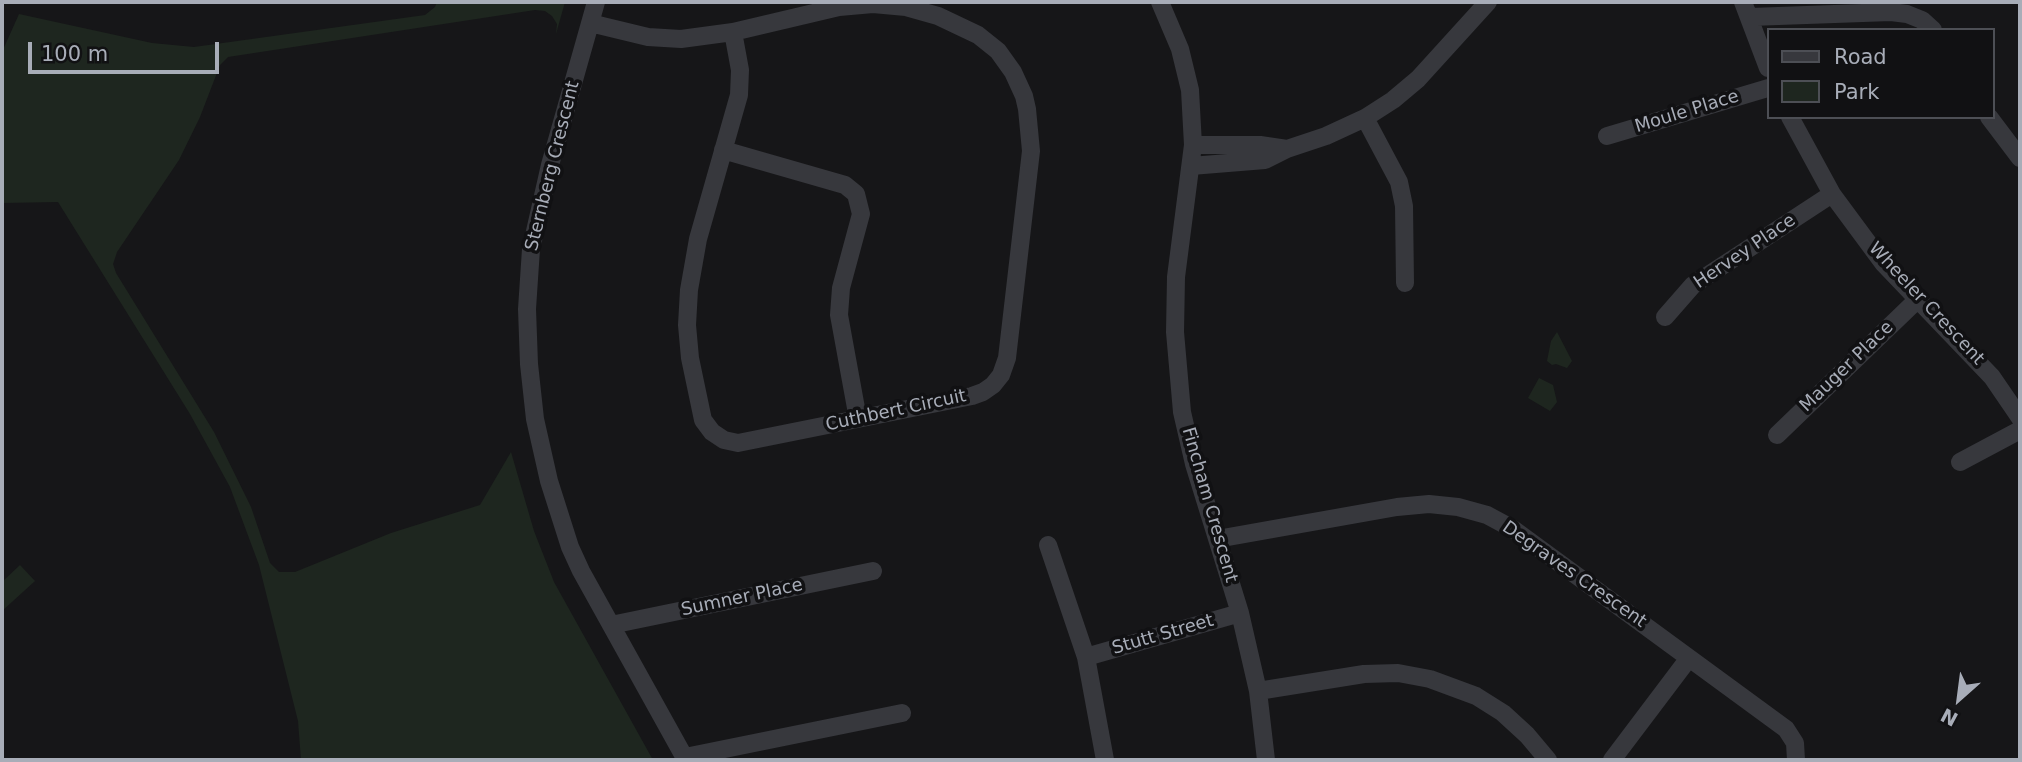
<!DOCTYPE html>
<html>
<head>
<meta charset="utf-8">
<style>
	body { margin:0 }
	#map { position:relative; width:2022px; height:762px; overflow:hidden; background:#161618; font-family:"DejaVu Sans",sans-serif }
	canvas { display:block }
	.frame { position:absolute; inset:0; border:4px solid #a8adb8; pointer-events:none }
	.legend { position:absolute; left:1767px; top:28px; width:228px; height:91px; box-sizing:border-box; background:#111113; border:2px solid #4d4f55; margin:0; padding:9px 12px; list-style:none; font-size:21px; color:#a8adb8 }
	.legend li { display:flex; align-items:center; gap:14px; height:35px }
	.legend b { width:35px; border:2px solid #4d4f55 }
	.north { position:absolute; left:1924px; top:664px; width:70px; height:70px; -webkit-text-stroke:5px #111113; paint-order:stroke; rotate:208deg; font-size:19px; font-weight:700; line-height:28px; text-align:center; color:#a8adb8 }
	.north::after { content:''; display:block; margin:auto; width:24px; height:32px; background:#a8adb8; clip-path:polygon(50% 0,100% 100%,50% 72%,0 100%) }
	.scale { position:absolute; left:28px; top:42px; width:191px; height:32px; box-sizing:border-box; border:4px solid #a8adb8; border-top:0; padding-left:9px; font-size:21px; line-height:24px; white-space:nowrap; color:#a8adb8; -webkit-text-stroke:5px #111113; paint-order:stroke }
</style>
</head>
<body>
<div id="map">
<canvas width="2022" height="762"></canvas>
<div class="frame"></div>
<ul class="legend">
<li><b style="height:9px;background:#37383d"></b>Road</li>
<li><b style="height:19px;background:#1e261f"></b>Park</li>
</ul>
<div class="north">N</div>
<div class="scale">100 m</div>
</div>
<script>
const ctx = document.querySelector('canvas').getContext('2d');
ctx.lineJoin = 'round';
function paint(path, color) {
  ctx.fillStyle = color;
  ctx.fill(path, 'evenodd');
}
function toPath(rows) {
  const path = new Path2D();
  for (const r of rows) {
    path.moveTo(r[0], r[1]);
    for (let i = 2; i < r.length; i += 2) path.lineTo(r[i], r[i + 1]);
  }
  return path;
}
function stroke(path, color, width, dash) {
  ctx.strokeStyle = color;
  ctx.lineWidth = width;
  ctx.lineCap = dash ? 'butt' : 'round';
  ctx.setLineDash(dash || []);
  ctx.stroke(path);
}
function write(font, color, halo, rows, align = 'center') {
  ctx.font = font + ' "DejaVu Sans",sans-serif';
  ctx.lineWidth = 7;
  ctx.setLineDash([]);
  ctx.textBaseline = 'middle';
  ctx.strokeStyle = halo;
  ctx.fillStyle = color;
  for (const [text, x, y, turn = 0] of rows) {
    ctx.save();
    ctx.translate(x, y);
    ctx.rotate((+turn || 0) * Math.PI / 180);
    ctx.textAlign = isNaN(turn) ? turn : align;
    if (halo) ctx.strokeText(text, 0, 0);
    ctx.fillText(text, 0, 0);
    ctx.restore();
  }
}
paint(toPath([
	[437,2,565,2,556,34,557,24,552,16,545,11,535,10,228,57,220,65,200,117,179,160,117,252,113,264,116,273,214,432,251,507,270,563,279,572,295,572,391,533,480,505,511,452,534,531,554,582,653,760,301,760,298,721,259,565,230,487,190,414,58,202,2,203,2,52,19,14,152,43,194,47,425,15,435,7],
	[1557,332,1572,361,1567,368,1556,364,1552,365,1547,361,1551,341],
	[1539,378,1553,385,1557,402,1550,411,1528,398],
	[20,565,35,581,2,611,2,582]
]), '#1e261f');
stroke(toPath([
	[596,2,550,165,531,249,527,309,529,364,535,419,549,481,570,547,581,571,686,760],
	[1160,2,1180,49,1190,90,1193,145,1176,277,1175,332,1182,412,1194,464,1240,613,1258,691,1266,760],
	[1743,2,1768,68],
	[1750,17,1891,12,1907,14,1922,20,1933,30],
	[590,23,648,37,681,39,733,32,740,70,739,95,698,239,689,290,687,325,690,358,703,420,712,432,724,440,738,443,972,396,983,392,993,385,1001,375,1007,358,1031,151,1027,109,1024,96,1013,72,998,51,978,35,938,16,906,7,873,4,839,7,733,32],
	[1790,117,1832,194,1883,263,1992,377,2020,418],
	[1989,117,2020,158],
	[1365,118,1399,182,1404,206,1405,283],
	[1607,136,1768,88],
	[1193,145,1260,145,1287,149],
	[723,150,845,185,856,194,861,214,841,288,839,315,858,419],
	[1191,166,1265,160,1287,149,1326,136,1365,118,1393,100,1418,79,1488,2],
	[1665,317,1693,285,1832,194],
	[1777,435,1917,300],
	[1960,462,2020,430],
	[1217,539,1397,507,1429,504,1458,507,1487,515,1513,529,1786,729,1795,743,1796,760],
	[1048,545,1086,657,1105,760],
	[611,625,873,571],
	[1086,657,1240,613],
	[1258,691,1364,674,1398,673,1430,679,1476,696,1503,713,1527,735,1548,760],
	[685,757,902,713],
	[1612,760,1689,658]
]), '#37383d', 18);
write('18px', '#a8adb8', '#111113', [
	["Moule Place",1687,112,-17],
	["Sternberg Crescent",553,166,-76],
	["Hervey Place",1745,252,-34],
	["Wheeler Crescent",1926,304,47],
	["Mauger Place",1847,367,-44],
	["Cuthbert Circuit",896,411,-12],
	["Fincham Crescent",1209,505,74],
	["Degraves Crescent",1574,575,35],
	["Sumner Place",742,598,-12],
	["Stutt Street",1163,635,-16]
]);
</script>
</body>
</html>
